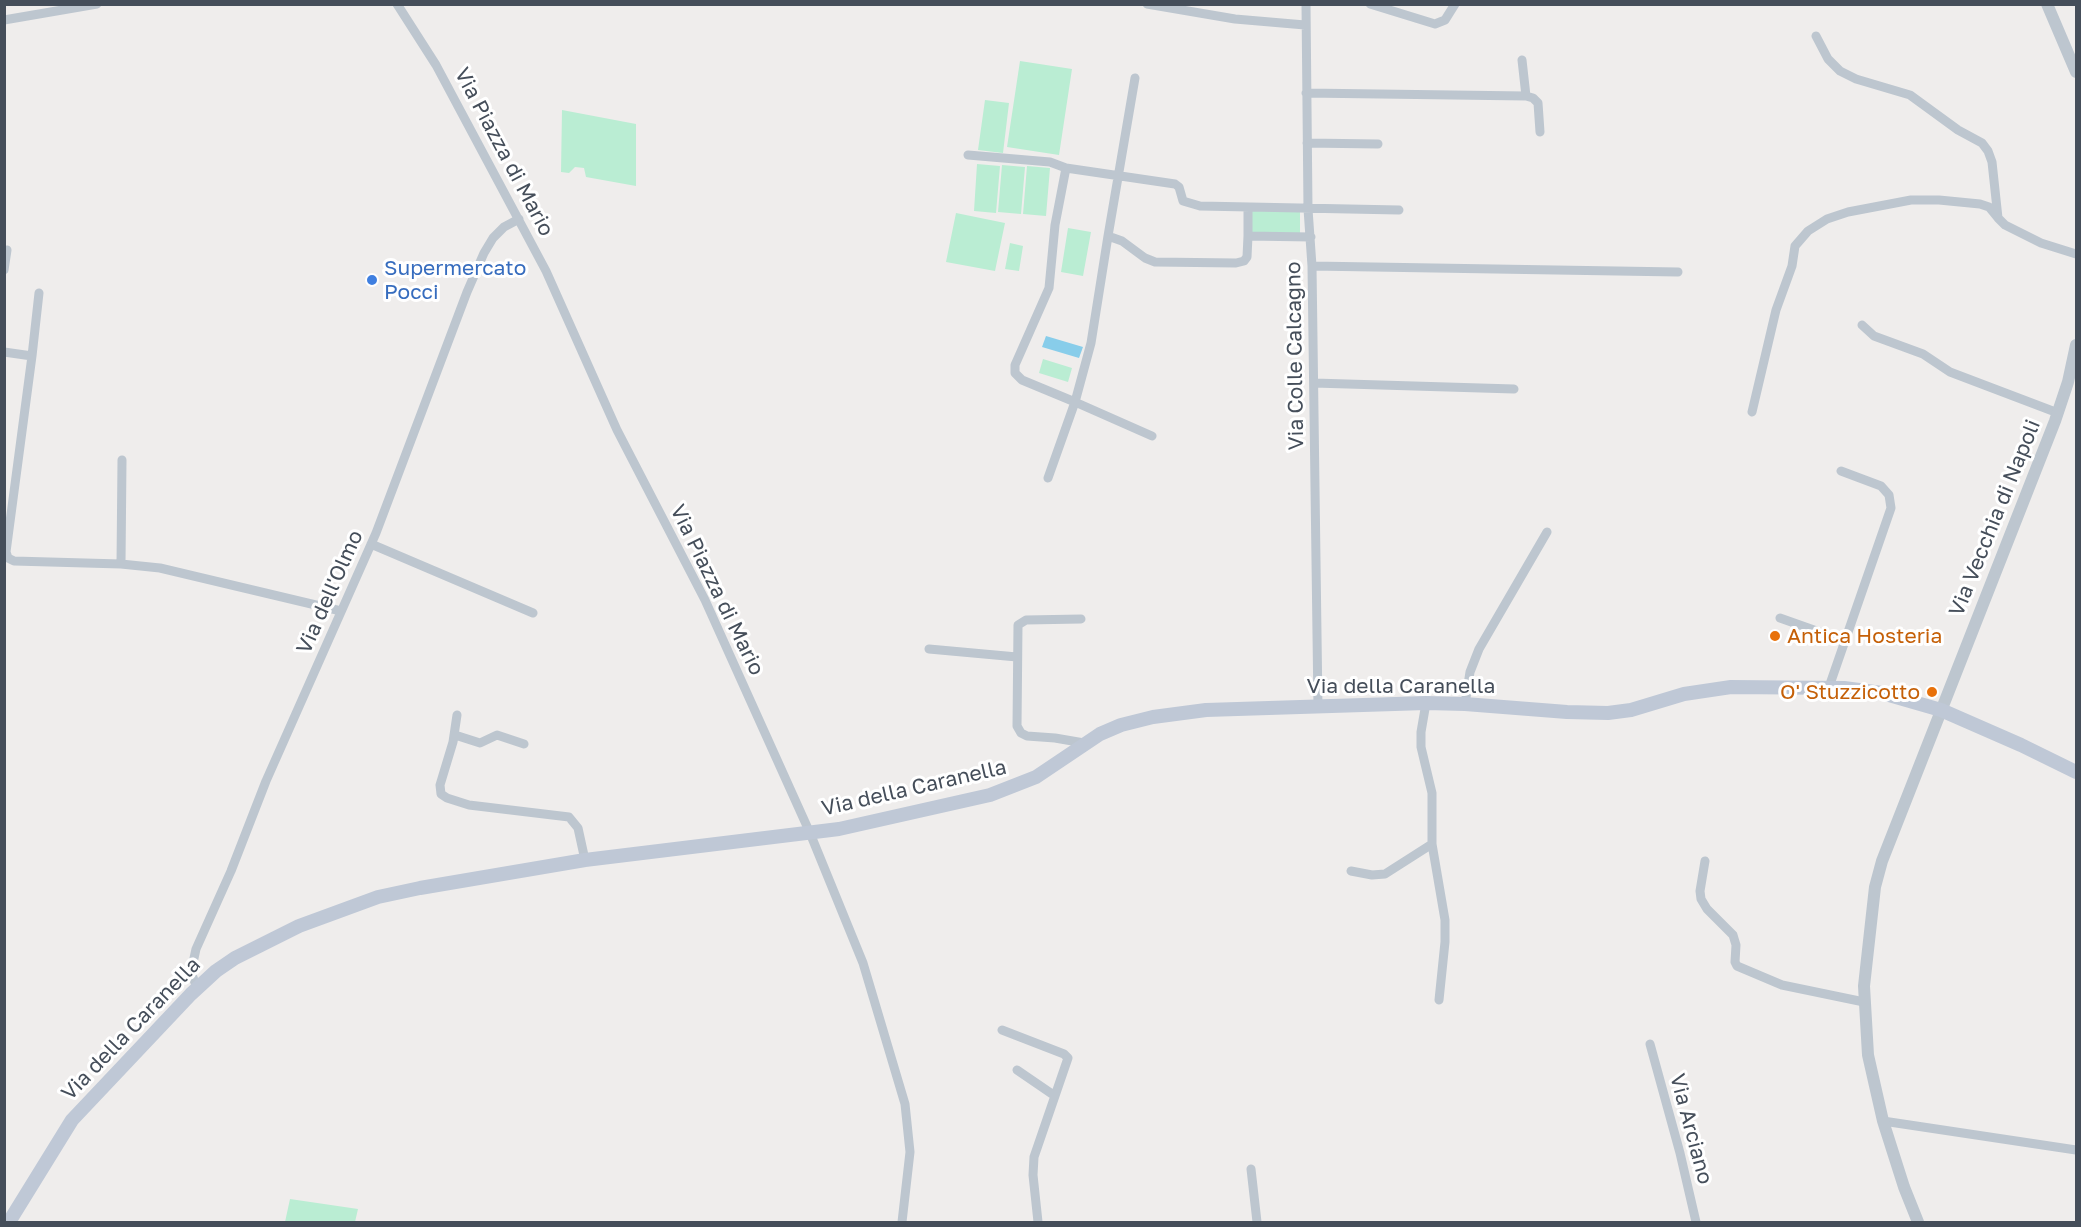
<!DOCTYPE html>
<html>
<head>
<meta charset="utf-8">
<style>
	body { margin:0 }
	#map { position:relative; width:2081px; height:1227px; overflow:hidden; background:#efedec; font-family:"Golos Text",sans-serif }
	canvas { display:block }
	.frame { position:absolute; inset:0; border:6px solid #454e5a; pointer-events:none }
</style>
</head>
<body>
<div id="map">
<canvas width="2081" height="1227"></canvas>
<div class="frame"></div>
</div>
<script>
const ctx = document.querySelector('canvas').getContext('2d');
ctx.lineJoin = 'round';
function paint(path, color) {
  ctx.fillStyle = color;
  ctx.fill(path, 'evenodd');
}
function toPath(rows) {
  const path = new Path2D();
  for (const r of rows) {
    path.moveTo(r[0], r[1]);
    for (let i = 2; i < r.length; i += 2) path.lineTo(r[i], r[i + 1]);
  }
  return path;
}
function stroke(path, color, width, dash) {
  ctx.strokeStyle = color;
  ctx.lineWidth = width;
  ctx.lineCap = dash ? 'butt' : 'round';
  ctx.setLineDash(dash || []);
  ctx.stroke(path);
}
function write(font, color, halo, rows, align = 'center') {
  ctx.font = font + ' "Golos Text",sans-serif';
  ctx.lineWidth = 6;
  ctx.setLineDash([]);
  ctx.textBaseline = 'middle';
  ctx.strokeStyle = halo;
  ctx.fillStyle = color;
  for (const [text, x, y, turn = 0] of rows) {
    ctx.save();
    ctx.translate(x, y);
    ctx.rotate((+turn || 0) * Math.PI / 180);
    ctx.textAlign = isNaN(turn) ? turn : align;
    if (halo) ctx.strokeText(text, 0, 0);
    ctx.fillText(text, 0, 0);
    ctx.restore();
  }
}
paint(toPath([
	[1020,61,1072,69,1059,155,1007,147],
	[985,100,1009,103,1003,153,978,150],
	[562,110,636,124,636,186,586,177,584,168,575,167,569,173,561,172],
	[977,164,1000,166,996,213,974,211],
	[1002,165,1025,167,1021,214,998,212],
	[1027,166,1050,168,1046,216,1023,214],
	[1250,211,1300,211,1300,234,1250,233],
	[956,213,1005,223,995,271,946,262],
	[1068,228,1091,232,1083,276,1061,272],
	[1010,243,1023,246,1019,271,1005,269],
	[1043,359,1072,368,1068,382,1039,373],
	[290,1199,358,1209,355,1222,285,1222]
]), '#baedd3');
paint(toPath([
	[1046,336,1083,347,1079,358,1042,347]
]), '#88cdea');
stroke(toPath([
	[397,4,436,65,546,271,617,430,705,600,810,833,863,963,905,1104,910,1152,902,1222],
	[1147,4,1235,19,1305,25],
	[1306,4,1308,209,1312,266,1318,707],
	[1370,4,1435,24,1445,20,1455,4],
	[4,20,97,4],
	[1816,36,1828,59,1840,71,1856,79,1910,95,1958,130,1982,143,1988,151,1992,162,1998,218,2005,225,2041,243,2076,254],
	[1522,60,1526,96,1533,98,1538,103,1540,132],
	[1306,93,1526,96],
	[1307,143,1378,144],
	[968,155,1050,162,1066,168],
	[1108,236,1135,78],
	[1248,236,1248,208],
	[1311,237,1248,236,1247,257,1244,261,1236,263,1155,262,1145,258,1122,241,1108,236,1091,343,1075,402,1022,380,1015,373,1015,365,1049,288,1055,225,1066,168,1175,184,1179,187,1183,201,1200,206,1399,210],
	[1312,266,1678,272],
	[4,270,7,250],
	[1862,325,1874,336,1923,354,1950,372,2058,413],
	[4,352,32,356,6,552,8,558,14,561,121,564,160,568,341,611],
	[32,356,39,293],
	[1314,383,1514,389],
	[1752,412,1776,310,1792,266,1795,246,1808,231,1827,219,1848,212,1911,200,1939,200,1980,204,1989,207,1998,218],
	[1048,478,1075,402,1152,436],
	[371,544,533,613],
	[121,564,122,460],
	[1780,618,1845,641],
	[1081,619,1026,620,1018,625,1017,726,1021,733,1027,736,1055,738,1084,743],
	[929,649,1017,657],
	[1829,687,1891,508,1889,495,1881,486,1841,471],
	[1426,703,1421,732,1421,747,1432,793,1432,844,1445,920,1445,942,1439,1000],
	[1465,704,1470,672,1479,649,1547,532],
	[457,715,453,742,440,785,441,794,447,798,469,805,569,817,578,828,585,860],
	[455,735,480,743,497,735,524,744],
	[1705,861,1700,891,1701,899,1707,909,1733,935,1736,945,1735,962,1737,966,1782,985,1864,1002],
	[1351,871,1372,875,1385,874,1432,844],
	[197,988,191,972,196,949,231,871,266,781,376,533,467,292,484,253,493,238,504,227,519,219],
	[1002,1030,1064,1054,1068,1058,1034,1157,1033,1175,1038,1222],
	[1650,1044,1680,1153,1696,1222],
	[1017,1070,1055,1096],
	[1883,1121,2076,1150],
	[1251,1169,1257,1222]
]), '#bdc6cf', 9);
stroke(toPath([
	[2047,4,2076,72],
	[1918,1222,1904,1187,1883,1121,1868,1055,1864,986,1875,887,1882,861,2055,421,2068,382,2076,345]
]), '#bdc6cf', 12);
stroke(toPath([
	[9,1222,72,1120,191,994,216,971,235,958,299,926,378,897,420,888,585,860,839,829,990,795,1036,777,1100,734,1121,725,1153,717,1206,710,1426,703,1465,704,1567,712,1608,713,1631,710,1684,694,1731,687,1844,688,1882,693,1941,710,2021,745,2076,772]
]), '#bfc8d6', 14);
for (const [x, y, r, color] of [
	[372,280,6,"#3f7fe0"],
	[1775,636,6,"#e8710a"],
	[1932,692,6,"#e8710a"]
]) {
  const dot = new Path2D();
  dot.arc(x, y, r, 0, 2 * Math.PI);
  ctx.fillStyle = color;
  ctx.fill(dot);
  stroke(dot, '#fff', 2);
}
write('21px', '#454e5a', '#fff', [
	["Via Piazza di Mario",504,152,62],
	["Via Colle Calcagno",1295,356,-91],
	["Via Vecchia di Napoli",1995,518,-68],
	["Via Piazza di Mario",717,590,64],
	["Via dell'Olmo",330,592,-66],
	["Via della Caranella",1401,686],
	["Via della Caranella",914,788,-13],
	["Via della Caranella",131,1029,-46],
	["Via Arciano",1691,1129,75]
]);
write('21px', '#366cbe', '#fff', [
	["Supermercato",384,268],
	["Pocci",384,292]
], 'left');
write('21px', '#c56008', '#fff', [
	["Antica Hosteria",1787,636],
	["O' Stuzzicotto",1920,692,"right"]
], 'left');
</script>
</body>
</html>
